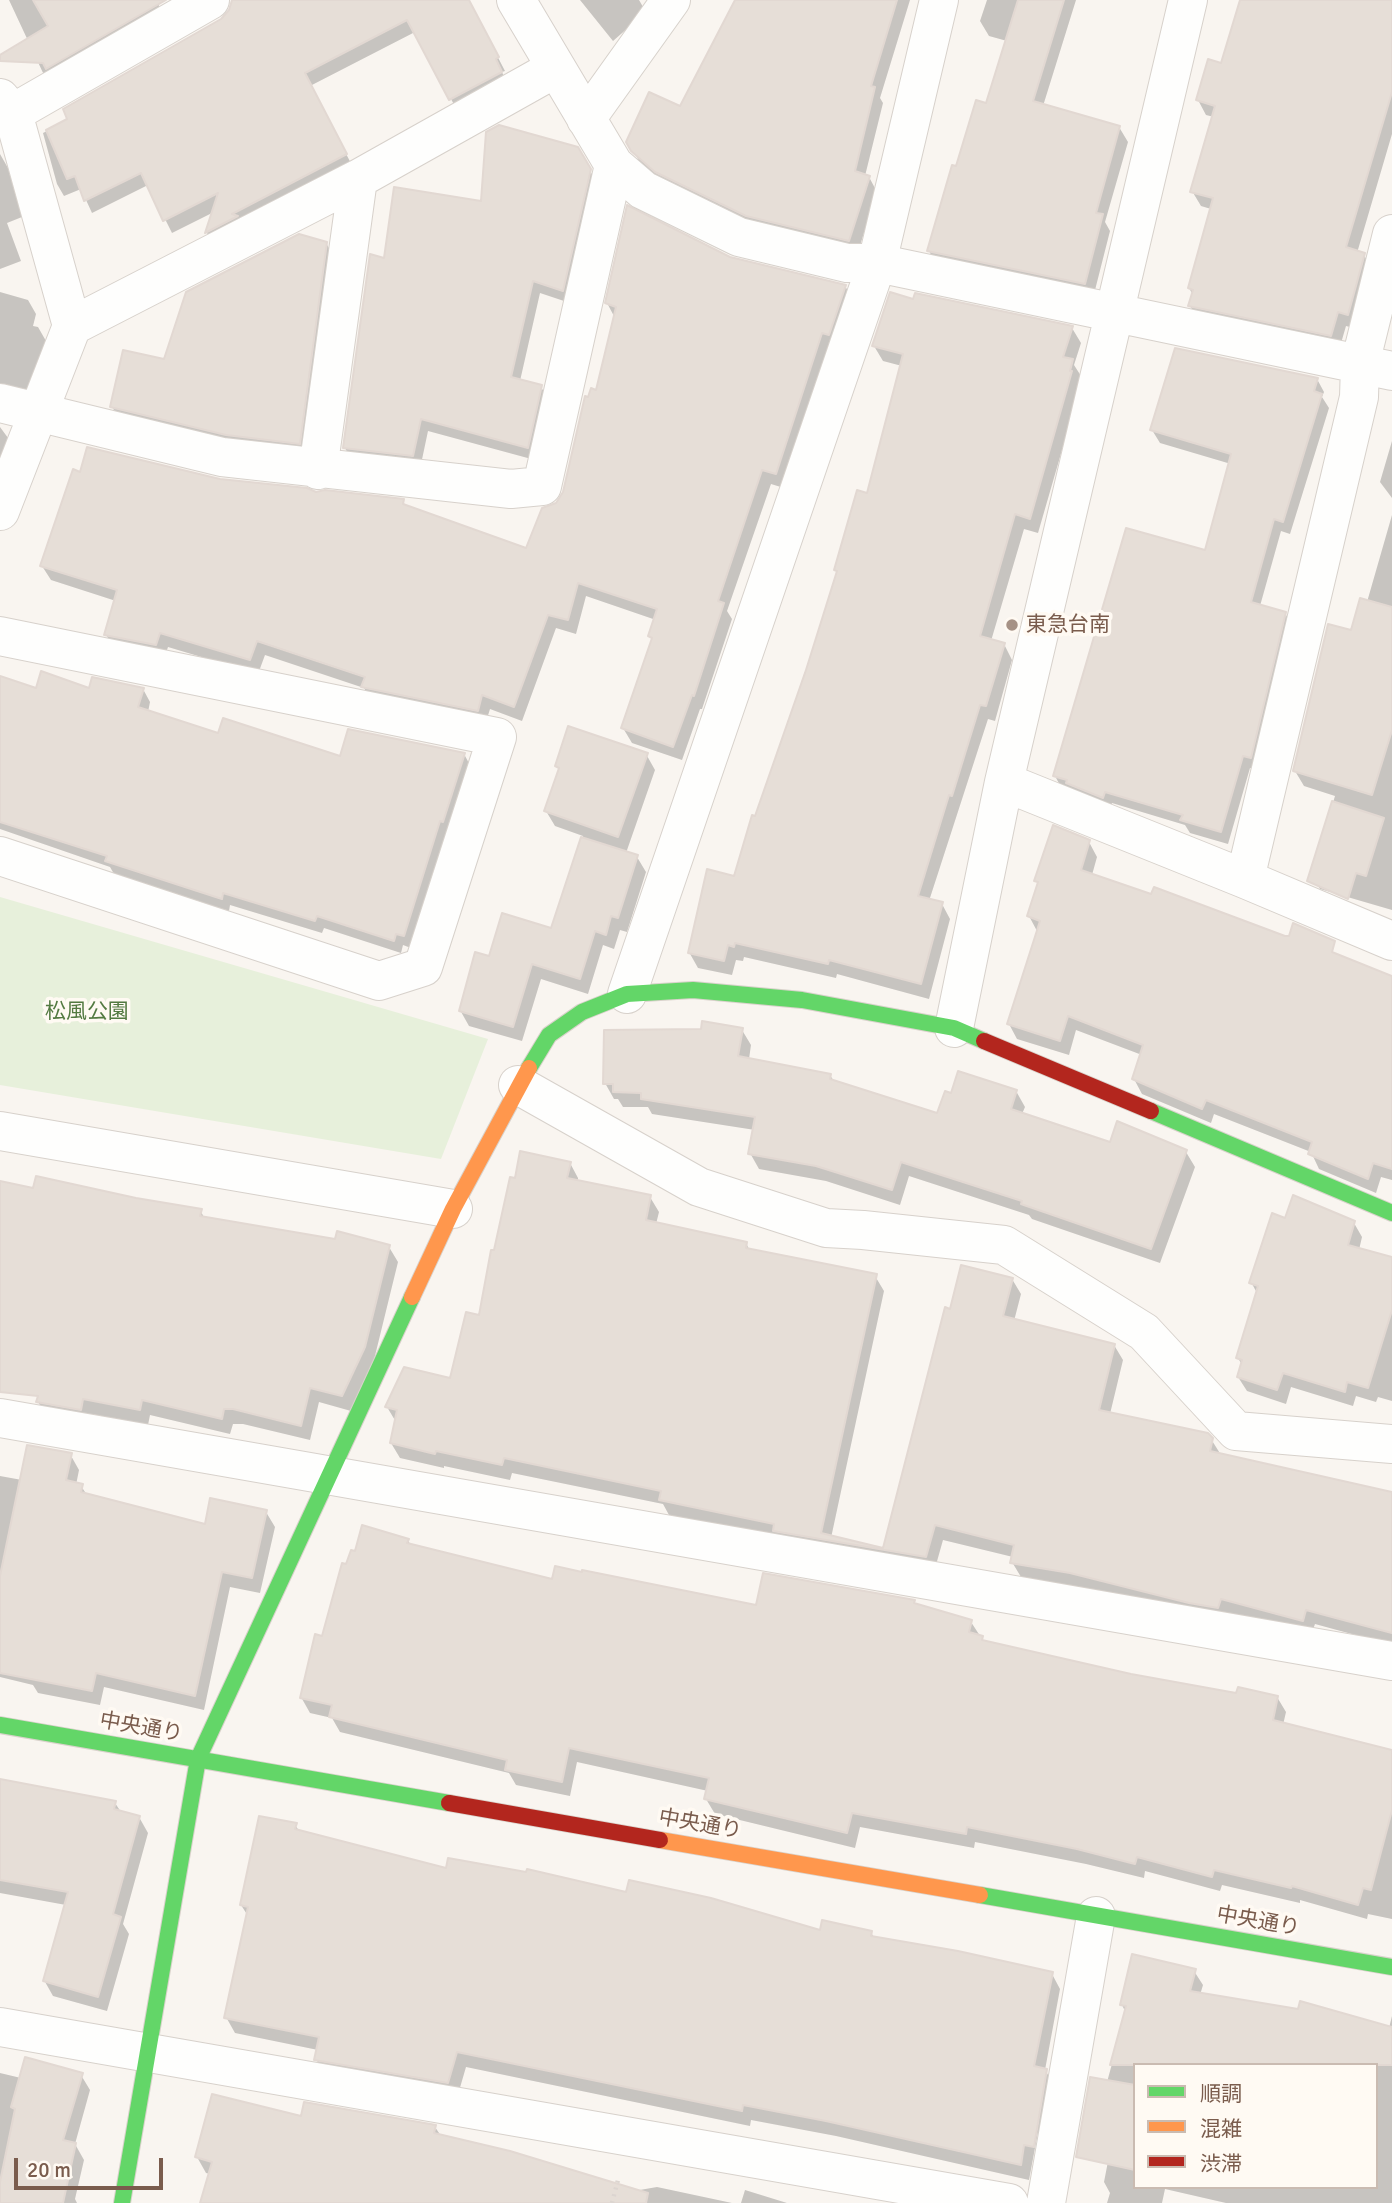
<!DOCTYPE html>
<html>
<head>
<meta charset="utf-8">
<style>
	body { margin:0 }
	#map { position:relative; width:1392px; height:2203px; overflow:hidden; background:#f9f5f0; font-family:Signika,"Noto Sans JP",sans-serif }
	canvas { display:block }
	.legend { position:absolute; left:1133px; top:2063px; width:245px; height:126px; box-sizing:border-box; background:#fffaf3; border:2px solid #cabbb1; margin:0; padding:9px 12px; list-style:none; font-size:21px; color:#7a5c4d }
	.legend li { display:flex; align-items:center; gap:14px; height:35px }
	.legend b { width:35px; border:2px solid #cabbb1 }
	.scale { position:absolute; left:14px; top:2158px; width:149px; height:32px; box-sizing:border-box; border:4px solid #7a5c4d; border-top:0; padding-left:9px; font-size:21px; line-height:24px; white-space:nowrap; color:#7a5c4d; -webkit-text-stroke:5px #fffaf3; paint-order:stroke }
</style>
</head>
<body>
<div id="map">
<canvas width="1392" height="2203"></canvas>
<ul class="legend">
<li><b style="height:9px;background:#63d668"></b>順調</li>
<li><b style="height:9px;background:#ff974d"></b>混雑</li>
<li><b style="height:9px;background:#b3261e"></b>渋滞</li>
</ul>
<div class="scale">20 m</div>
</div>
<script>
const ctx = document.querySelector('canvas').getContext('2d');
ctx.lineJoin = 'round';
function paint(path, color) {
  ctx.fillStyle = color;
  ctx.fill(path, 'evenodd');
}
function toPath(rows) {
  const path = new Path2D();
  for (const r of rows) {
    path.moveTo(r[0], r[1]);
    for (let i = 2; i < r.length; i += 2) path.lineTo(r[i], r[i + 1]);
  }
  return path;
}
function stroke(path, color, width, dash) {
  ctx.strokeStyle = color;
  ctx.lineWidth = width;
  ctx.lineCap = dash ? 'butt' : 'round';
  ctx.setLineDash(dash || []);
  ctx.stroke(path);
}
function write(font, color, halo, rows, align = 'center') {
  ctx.font = font + ' Signika,"Noto Sans JP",sans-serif';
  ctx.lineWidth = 7;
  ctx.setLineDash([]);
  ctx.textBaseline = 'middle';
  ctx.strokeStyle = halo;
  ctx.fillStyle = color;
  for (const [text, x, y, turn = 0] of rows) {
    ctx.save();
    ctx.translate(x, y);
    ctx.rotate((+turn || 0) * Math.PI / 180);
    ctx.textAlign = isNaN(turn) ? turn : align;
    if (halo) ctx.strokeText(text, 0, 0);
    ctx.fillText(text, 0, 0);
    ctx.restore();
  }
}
paint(toPath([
	[0,897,488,1039,441,1159,0,1085]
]), '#e7f0db');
paint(toPath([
	[9,0,156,0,165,17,44,75],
	[264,0,468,0,505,71,502,72,508,86,458,112,415,32,310,86,353,167,214,245,207,233,214,212,172,233,148,185,92,213,81,189,64,196,57,184,43,133,69,120],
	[580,0,639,0,646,12,613,41],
	[737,0,910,0,880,98,883,103,865,176,869,177,877,192,857,255,756,231,665,186,642,166,628,142,681,108],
	[987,0,1076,0,1043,106,1119,127,1128,142,1105,222,1110,231,1093,298,937,266,929,251,957,169,987,105,1007,41,989,36,980,21],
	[1242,0,1392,0,1392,134,1357,253,1364,255,1372,270,1357,329,1346,326,1339,350,1199,321,1190,306,1193,295,1189,288,1211,209,1201,206,1192,191,1214,117,1206,115,1198,100,1222,65],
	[577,148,597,183,570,303,540,293,520,381,541,387,549,400,535,460,428,431,420,469,352,461,345,448,385,260],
	[0,154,8,168,22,217,7,223,21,261,0,269],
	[326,243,333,255,305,454,119,418,112,407,165,361],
	[729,258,845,286,854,301,784,488,771,484,727,611,732,619,702,709,700,709,682,760,632,743,623,728,653,641,650,636,656,620,586,596,576,634,556,628,522,721,490,709,485,725,372,702,364,688,265,655,258,674,168,647,164,659,115,649,106,635,116,601,51,580,42,566,219,480,315,493,403,501,406,507,527,550,565,492,598,392,615,318,607,303],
	[0,292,28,300,36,314,33,326,38,327,46,341,33,391,0,397],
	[914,301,1072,328,1081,343,1074,365,1081,376,1080,388,1038,533,1024,529,991,641,1004,644,1012,660,995,721,988,719,929,901,942,904,950,919,929,999,837,974,836,978,744,957,743,961,736,960,732,975,698,968,689,952,735,878,838,574,836,570,868,495,902,366,883,361,874,346],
	[1317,379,1324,392,1322,397,1329,408,1290,534,1281,531,1260,606,1285,613,1292,626,1258,770,1250,768,1228,844,1190,833,1185,825,1112,803,1110,810,1062,789,1055,776,1206,552,1231,464,1160,443,1152,430],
	[0,427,11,442,0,473],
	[1392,441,1392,498,1380,482],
	[1392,515,1392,910,1320,889,1311,874,1335,796,1304,786,1295,771,1367,602],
	[143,689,150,702,148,712,219,735,341,758,464,754,471,767,411,948,403,945,401,953,324,928,322,933,230,905,229,911,114,874,110,867,0,829,0,692],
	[646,754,655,770,626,853,637,857,646,872,627,932,620,930,614,949,603,945,588,994,541,979,522,1041,469,1026,460,1010,490,958,552,930,583,836,555,826,546,811,560,771,557,766],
	[1089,842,1097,857,1092,875,1392,978,1392,1180,1381,1177,1376,1193,1319,1169,1311,1152,1214,1114,1211,1123,1142,1094,1134,1079,1142,1055,1076,1030,1069,1055,1017,1039,1009,1024,1037,931,1029,916,1039,886,1036,881],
	[742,1030,751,1045,749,1059,830,1075,835,1083,938,1115,952,1096,1016,1091,1025,1107,1022,1114,1111,1145,1186,1152,1195,1167,1160,1263,1032,1219,1029,1215,909,1176,900,1205,826,1181,759,1169,750,1153,755,1130,652,1114,648,1107,623,1107,618,1099,614,1099,605,1083],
	[570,1163,578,1178,578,1182,650,1197,659,1212,656,1224,746,1243,750,1251,875,1276,884,1291,831,1538,884,1550,947,1309,951,1311,1012,1279,1021,1294,1014,1321,1114,1345,1123,1360,1110,1414,1211,1439,1221,1455,1392,1494,1392,1645,1315,1624,1311,1635,1229,1613,1227,1623,1021,1577,1012,1562,1013,1557,943,1540,934,1572,669,1515,663,1504,512,1473,510,1480,444,1466,444,1468,400,1458,391,1443,396,1422,387,1407,451,1380,480,1317,516,1180],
	[0,1183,34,1190,135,1200,200,1210,205,1219,337,1241,389,1247,398,1262,373,1364,351,1411,319,1402,310,1440,243,1424,233,1424,230,1434,150,1415,148,1425,91,1414,89,1425,47,1417,38,1402,39,1396,0,1387],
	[1286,1220,1354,1223,1362,1237,1359,1250,1392,1259,1392,1401,1378,1397,1376,1402,1356,1396,1353,1406,1291,1387,1286,1404,1247,1391,1238,1377,1242,1365,1238,1358,1257,1293,1251,1282],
	[70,1454,79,1470,76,1485,81,1486,87,1495,206,1526,266,1512,275,1527,260,1593,230,1587,204,1710,104,1687,100,1705,38,1693,33,1685,0,1677,0,1476,22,1480],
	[408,1540,411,1546,553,1581,757,1607,914,1601,916,1606,971,1622,984,1642,1131,1675,1238,1695,1277,1697,1286,1712,1283,1725,1392,1752,1392,1919,1368,1914,1367,1919,1300,1900,1300,1903,1222,1885,1220,1891,1145,1871,1144,1878,1086,1864,975,1842,974,1848,860,1827,855,1848,715,1814,706,1799,708,1791,577,1762,570,1796,516,1785,509,1773,340,1732,332,1718,310,1713,301,1697,348,1566],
	[0,1781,115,1803,121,1812,139,1817,148,1833,123,1924,129,1934,107,2011,53,1996,44,1980,66,1905,0,1893],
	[295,1825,300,1832,447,1870,628,1894,821,1932,871,1932,874,1938,1052,1974,1060,1989,1045,2070,1055,2086,1047,2134,1038,2132,1029,2180,836,2136,751,2120,750,2126,466,2067,457,2098,325,2075,316,2059,318,2050,235,2033,226,2017,248,1916,241,1905],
	[1194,1971,1203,1985,1200,1995,1389,2028,1392,2016,1392,2203,1226,2203,1165,2189,1162,2203,1107,2203,1110,2193,1104,2182,1111,2146,1107,2082,1126,2013,1122,2005],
	[1135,2065,1376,2065,1376,2187,1135,2187],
	[0,2073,21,2078,81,2075,90,2090,75,2144,84,2160,75,2199,77,2203,0,2203,2,2179,0,2178],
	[302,2119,435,2127,441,2136,593,2198,657,2187,732,2203,202,2203,210,2174,206,2173,197,2157],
	[745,2190,787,2203,741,2203]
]), '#0003');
const building = toPath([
	[33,0,166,0,46,69,43,63,0,61,0,55,48,26,33,0],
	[232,0,469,0,499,57,496,59,502,72,449,100,407,20,305,73,347,154,232,214,238,216,205,233,218,193,163,221,141,173,84,201,75,176,67,179,46,130,67,119,63,109,221,19,229,10,232,0],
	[735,0,897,0,871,86,875,87,855,171,870,176,849,241,746,216,655,172,631,151,626,142,649,92,680,106,735,0],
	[1018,0,1064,0,1033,101,1120,126,1096,213,1103,214,1085,284,927,251,952,165,956,166,976,100,986,103,1018,0],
	[1240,0,1392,0,1392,92,1346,247,1365,253,1348,315,1338,312,1331,336,1188,306,1193,290,1188,288,1213,198,1190,192,1215,106,1196,100,1208,59,1221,63,1240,0],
	[499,125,578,147,591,169,563,291,533,281,511,377,542,385,528,448,421,419,413,456,343,448,370,254,384,258,394,187,481,201,486,132,499,125],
	[627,205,730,257,846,285,829,335,822,333,776,474,762,470,718,601,724,603,694,696,692,695,673,747,621,728,652,638,648,636,657,609,578,583,568,620,548,615,514,707,482,695,478,711,361,687,365,677,257,641,250,660,160,633,156,645,104,635,117,590,40,566,73,469,80,472,87,447,220,479,307,488,316,492,325,490,404,499,403,504,526,548,542,508,556,503,563,492,585,396,588,397,591,388,596,390,616,307,605,303,627,205],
	[299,234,327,242,300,444,226,435,110,407,123,350,164,359,186,292,299,234],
	[890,292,913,299,915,293,1073,326,1063,357,1073,359,1070,371,1072,371,1030,519,1015,514,980,636,1005,643,986,706,980,705,952,796,949,795,918,896,943,902,921,984,829,960,828,964,735,943,734,947,728,945,724,961,688,953,707,869,734,876,752,815,755,816,806,670,837,571,834,570,857,490,867,493,903,354,872,346,890,292],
	[1175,348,1318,378,1314,391,1322,394,1283,522,1274,519,1251,602,1286,612,1251,758,1243,756,1221,832,1180,820,1183,815,1105,792,1103,798,1066,783,1067,780,1053,776,1126,528,1205,550,1231,454,1150,430,1175,348],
	[1360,598,1392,607,1392,730,1372,795,1293,771,1328,624,1351,630,1360,598],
	[41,671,89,688,92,677,144,688,138,707,218,733,223,718,340,756,348,729,465,753,443,822,440,821,404,936,396,934,394,941,317,916,315,921,223,893,222,899,105,861,107,856,0,822,0,676,36,688,41,671],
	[568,726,648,753,618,837,544,811,559,768,555,766,568,726],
	[1332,801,1384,818,1366,876,1356,873,1348,899,1307,881,1332,801],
	[1053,825,1090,840,1081,870,1151,894,1154,887,1285,936,1289,936,1293,923,1335,941,1332,952,1392,976,1392,1169,1373,1163,1368,1179,1308,1154,1312,1142,1206,1100,1202,1109,1132,1079,1143,1045,1068,1016,1060,1041,1007,1024,1040,921,1027,916,1038,882,1034,881,1053,825],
	[581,837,638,855,618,918,611,916,606,935,595,931,580,979,532,964,513,1027,459,1011,475,952,489,956,502,913,551,928,581,837],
	[702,1021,743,1028,738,1056,831,1074,830,1079,937,1113,945,1091,951,1093,958,1071,1017,1090,1011,1109,1110,1142,1117,1121,1187,1150,1151,1249,1021,1204,1022,1201,901,1162,892,1190,816,1166,748,1154,755,1117,641,1099,641,1093,613,1092,613,1084,603,1084,604,1030,701,1029,702,1021],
	[520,1151,571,1162,567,1178,651,1195,646,1220,747,1242,746,1248,877,1274,821,1533,883,1548,945,1307,950,1309,961,1265,1013,1278,1003,1316,1115,1344,1099,1410,1208,1433,1213,1438,1210,1451,1392,1492,1392,1633,1306,1610,1303,1621,1221,1599,1218,1608,1189,1603,1070,1573,1010,1563,1014,1545,935,1525,926,1557,773,1531,774,1524,659,1500,661,1491,504,1458,502,1465,436,1451,435,1454,390,1443,397,1410,385,1407,404,1367,450,1378,466,1312,479,1315,491,1250,494,1250,510,1177,515,1178,520,1151],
	[36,1176,136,1198,202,1209,200,1216,335,1239,337,1231,390,1245,365,1347,342,1396,310,1388,301,1426,233,1409,224,1409,222,1419,142,1400,140,1410,83,1399,81,1410,36,1402,38,1396,0,1392,0,1181,33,1188,36,1176],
	[1293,1195,1355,1221,1348,1245,1392,1257,1392,1310,1368,1388,1347,1382,1345,1392,1283,1373,1277,1390,1237,1377,1242,1360,1236,1358,1258,1286,1249,1283,1272,1213,1285,1218,1293,1195],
	[27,1445,72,1453,66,1480,83,1484,81,1492,205,1524,210,1498,267,1510,252,1578,222,1572,195,1696,96,1673,92,1691,0,1673,0,1576,27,1445],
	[362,1525,409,1539,407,1543,552,1579,555,1566,582,1572,582,1570,756,1605,763,1573,915,1600,914,1603,972,1620,969,1632,983,1636,982,1640,1131,1674,1236,1693,1238,1687,1278,1696,1273,1720,1392,1750,1392,1810,1371,1890,1363,1888,1358,1905,1292,1886,1291,1888,1214,1870,1212,1877,1137,1857,1135,1864,1077,1849,967,1827,966,1834,852,1813,847,1833,704,1799,709,1778,569,1748,562,1782,505,1770,507,1760,329,1717,332,1705,300,1698,315,1634,322,1636,342,1563,346,1564,351,1550,355,1551,362,1525],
	[0,1779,116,1801,114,1809,140,1816,113,1914,121,1917,98,1997,43,1981,68,1892,0,1880,0,1779],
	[259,1816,297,1823,295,1829,446,1868,448,1858,526,1872,527,1869,626,1892,629,1880,711,1898,820,1930,822,1920,872,1931,871,1936,958,1951,1053,1972,1034,2066,1047,2069,1034,2147,1024,2145,1021,2165,826,2121,743,2105,742,2111,457,2052,448,2083,314,2060,319,2037,224,2018,248,1907,240,1905,259,1816],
	[1132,1954,1196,1969,1190,1991,1298,2009,1300,2001,1392,2027,1392,2065,1110,2065,1126,2006,1120,2005,1132,1954],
	[25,2057,83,2073,63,2140,76,2143,63,2203,0,2203,0,2182,15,2109,11,2107,25,2057],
	[1090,2077,1135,2085,1135,2170,1076,2157,1090,2077],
	[212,2094,301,2116,304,2102,436,2125,434,2133,510,2151,648,2193,646,2203,200,2203,212,2162,195,2157,212,2094]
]);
paint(building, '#e6ded7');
stroke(building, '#e2d8d2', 2);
const street = toPath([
	[516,0,614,165,643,190,739,237,847,263,877,263,1392,371],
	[0,98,13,113,72,326,0,511],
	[13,113,210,0],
	[586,119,671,0],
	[72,326,358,179,556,68],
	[0,403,222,457,511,489,542,486,614,165],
	[318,470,358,179],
	[0,636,497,737,423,967,379,981,0,856],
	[1004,782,1245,879,1392,941],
	[1245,879,1359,397,1360,364,1392,234],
	[627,994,877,263,939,0],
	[954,1028,1004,782,1188,0],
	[518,1085,699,1187,826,1228,863,1230,1004,1245,1144,1332,1236,1431,1392,1444],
	[0,1131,453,1209],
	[0,1418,1392,1661],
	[0,2027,1009,2203],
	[1046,2203,1096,1916]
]);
const fast = toPath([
	[529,1068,549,1035,582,1012,627,994,693,990,802,1000,954,1028,984,1041],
	[1151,1111,1392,1213],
	[0,1725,449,1803],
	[980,1895,1392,1967],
	[122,2203,198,1759,412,1297]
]);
const slow = toPath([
	[412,1297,453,1209,529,1068],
	[660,1840,980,1895]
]);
const jam = toPath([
	[984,1041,1151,1111],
	[449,1803,660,1840]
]);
stroke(street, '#d7d1cb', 40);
stroke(fast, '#d9d2cb', 18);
stroke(slow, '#d9d2cb', 18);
stroke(jam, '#d9d2cb', 18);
stroke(toPath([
	[612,2203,618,2180]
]), '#dcd5d0', 4.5, [2, 5]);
stroke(street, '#fefefd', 38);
stroke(fast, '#63d668', 16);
stroke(slow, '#ff974d', 16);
stroke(jam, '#b3261e', 16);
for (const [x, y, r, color] of [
	[1012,625,7,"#a69286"]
]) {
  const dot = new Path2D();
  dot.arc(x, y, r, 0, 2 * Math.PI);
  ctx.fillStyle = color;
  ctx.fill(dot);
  stroke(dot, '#fffaf3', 2.5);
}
write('21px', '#7a5c4d', '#fffaf3', [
	["東急台南",1026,625]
], 'left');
write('21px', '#537a41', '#fffaf3', [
	["松風公園",87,1012]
]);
write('21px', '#7a5c4d', '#fffaf3', [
	["中央通り",141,1728,10],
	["中央通り",700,1825,10],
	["中央通り",1258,1922,10]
]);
</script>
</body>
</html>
